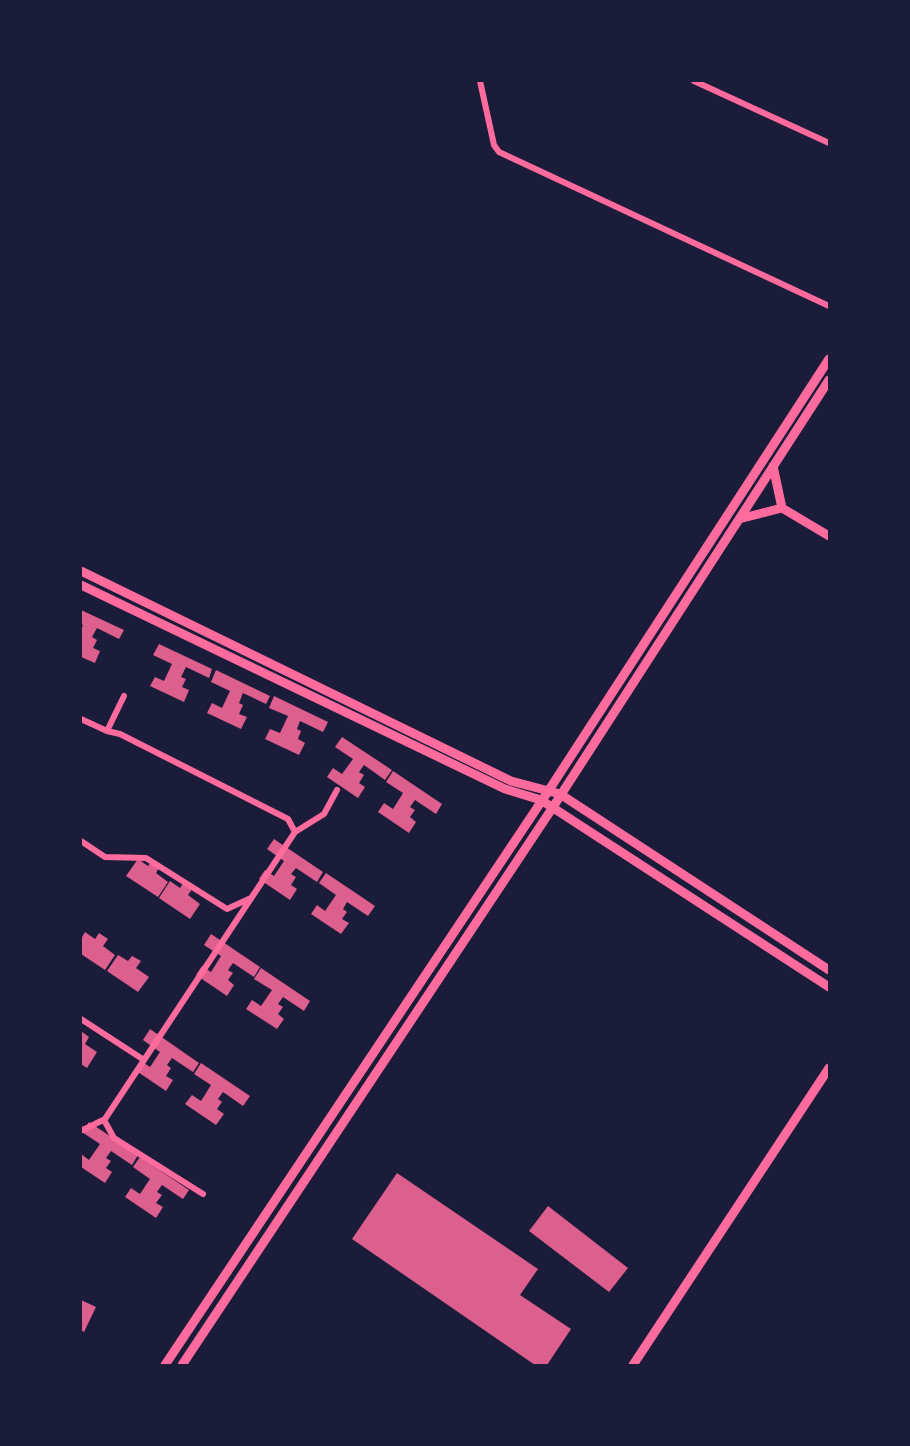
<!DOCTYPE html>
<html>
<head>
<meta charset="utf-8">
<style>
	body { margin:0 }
	#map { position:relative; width:910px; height:1446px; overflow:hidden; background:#1b1b3a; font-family:"Zilla Slab",serif }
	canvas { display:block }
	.frame { position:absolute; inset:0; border:82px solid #1b1b3a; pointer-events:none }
</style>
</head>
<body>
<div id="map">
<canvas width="910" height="1446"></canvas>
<div class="frame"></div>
</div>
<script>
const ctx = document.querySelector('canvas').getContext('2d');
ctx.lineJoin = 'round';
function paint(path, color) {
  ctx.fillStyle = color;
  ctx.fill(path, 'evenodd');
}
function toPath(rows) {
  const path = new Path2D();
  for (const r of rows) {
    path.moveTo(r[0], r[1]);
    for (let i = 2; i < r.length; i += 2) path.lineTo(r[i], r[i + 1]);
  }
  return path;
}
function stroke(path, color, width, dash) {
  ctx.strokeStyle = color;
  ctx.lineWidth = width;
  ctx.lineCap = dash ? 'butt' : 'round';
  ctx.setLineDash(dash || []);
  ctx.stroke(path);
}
paint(toPath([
	[81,610,124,630,119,639,97,628,92,637,97,640,93,648,100,651,95,663,81,657,81,630,83,625,81,624],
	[159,644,212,669,209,678,186,667,181,677,186,679,182,687,189,690,184,702,150,686,155,677,164,681,172,664,153,655],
	[216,670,270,696,266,704,243,693,239,703,243,705,239,714,247,717,241,729,207,713,212,703,222,708,230,691,211,682],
	[274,696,328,722,323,732,300,721,297,729,301,731,298,739,305,743,299,755,265,739,270,729,280,733,288,716,269,708],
	[342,737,392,770,385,780,364,765,359,772,364,775,359,783,365,787,358,798,327,777,333,768,342,774,353,759,335,747],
	[393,771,442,804,436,814,415,800,410,807,415,810,410,817,416,822,409,833,378,812,384,803,393,809,403,793,386,782],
	[274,839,323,872,317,882,296,868,291,874,296,877,291,885,297,889,290,900,259,879,265,870,274,876,284,861,267,849],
	[138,859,148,866,152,860,160,866,156,873,168,882,158,897,126,876],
	[326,873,375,906,368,916,347,902,343,909,347,912,342,919,349,923,341,934,311,914,317,905,325,911,336,895,319,883],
	[170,881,180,888,184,882,193,888,188,895,200,904,190,919,159,898],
	[85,932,95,939,99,933,108,939,103,946,115,955,105,970,81,954,81,939],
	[211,934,260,967,254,977,233,963,228,970,233,973,228,980,234,985,227,996,196,975,202,966,211,972,221,956,204,945],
	[118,955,128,961,132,956,141,961,136,968,149,977,138,992,107,971],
	[261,968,310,1001,304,1011,283,997,278,1004,283,1007,278,1014,284,1019,277,1029,246,1009,252,1000,261,1006,272,990,254,979],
	[150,1029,199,1063,193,1072,172,1058,167,1065,171,1068,166,1076,173,1080,166,1091,135,1070,141,1061,150,1067,160,1052,143,1040],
	[81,1031,89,1037,85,1044,97,1052,87,1068,81,1064],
	[201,1063,250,1096,243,1106,223,1092,218,1099,222,1102,217,1109,224,1114,216,1125,185,1104,192,1095,201,1101,211,1085,194,1074],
	[89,1122,138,1155,132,1165,111,1151,106,1158,111,1161,106,1168,112,1172,105,1183,81,1167,81,1154,89,1160,100,1144,82,1132],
	[140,1157,189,1190,183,1199,162,1185,157,1192,162,1195,156,1203,163,1207,156,1218,125,1197,131,1188,140,1194,150,1179,133,1167],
	[397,1173,538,1269,520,1295,571,1329,547,1365,535,1365,352,1239],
	[548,1206,628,1268,609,1292,529,1231],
	[81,1300,96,1307,84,1332,81,1330]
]), '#dd5f8e');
stroke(toPath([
	[480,81,494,145,499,152,829,306],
	[694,81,829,143],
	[81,719,107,731],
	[295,832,324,814,337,790],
	[81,841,105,857,146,858,227,909,251,898],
	[81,1019,144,1060],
	[104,1120,114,1138,203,1194],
	[81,1129,83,1130,105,1119,295,832,288,819,120,734,107,731,124,696]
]), '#ff6b9d', 6);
stroke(toPath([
	[773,466,782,508],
	[739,519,782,508,829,536],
	[81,571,511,781,560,794,829,970],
	[81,585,505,789,541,800,829,987],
	[165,1365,549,790,829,359],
	[182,1365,553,807,829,380],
	[633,1365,829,1068]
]), '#ff6b9d', 9);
</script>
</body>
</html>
